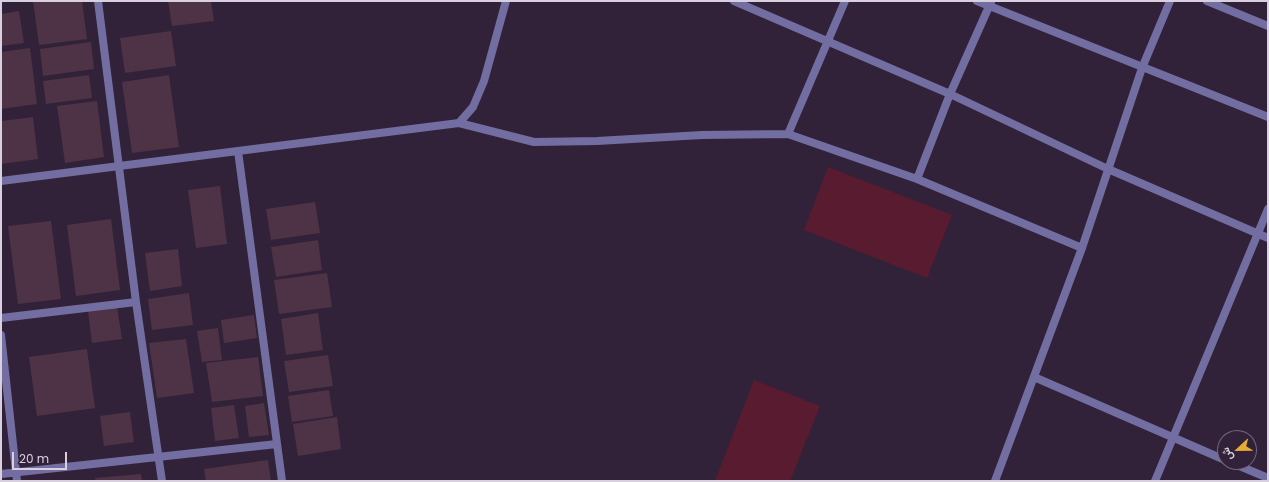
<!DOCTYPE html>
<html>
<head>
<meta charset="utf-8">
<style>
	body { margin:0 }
	#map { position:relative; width:1269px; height:482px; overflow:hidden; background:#312239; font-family:Poppins,Vazirmatn,sans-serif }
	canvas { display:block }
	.frame { position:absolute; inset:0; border:2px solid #d9d0df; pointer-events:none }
	.north { position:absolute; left:1217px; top:430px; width:40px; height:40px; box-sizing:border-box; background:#312239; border:1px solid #74687b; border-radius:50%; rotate:248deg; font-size:11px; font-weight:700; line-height:16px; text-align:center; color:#d9d0df }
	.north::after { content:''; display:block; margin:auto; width:14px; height:18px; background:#e7ac36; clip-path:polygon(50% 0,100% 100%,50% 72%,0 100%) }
	.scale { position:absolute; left:12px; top:452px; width:55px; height:18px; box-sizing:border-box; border:2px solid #d9d0df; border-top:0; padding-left:5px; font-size:12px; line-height:14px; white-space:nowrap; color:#d9d0df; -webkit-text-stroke:3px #312239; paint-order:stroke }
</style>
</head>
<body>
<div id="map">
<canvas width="1269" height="482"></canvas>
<div class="frame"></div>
<div class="north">ش</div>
<div class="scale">20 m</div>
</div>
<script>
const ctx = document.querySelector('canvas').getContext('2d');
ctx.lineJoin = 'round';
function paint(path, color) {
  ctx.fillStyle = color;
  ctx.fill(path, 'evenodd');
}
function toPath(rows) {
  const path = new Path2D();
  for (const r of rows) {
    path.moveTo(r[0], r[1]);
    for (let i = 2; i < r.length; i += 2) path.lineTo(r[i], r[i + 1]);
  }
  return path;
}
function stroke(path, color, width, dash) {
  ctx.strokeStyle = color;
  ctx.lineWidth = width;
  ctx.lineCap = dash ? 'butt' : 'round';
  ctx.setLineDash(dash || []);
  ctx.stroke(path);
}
paint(toPath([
	[828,167,952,215,927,278,804,230],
	[754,380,820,406,790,481,715,481]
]), '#591b2f');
paint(toPath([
	[33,1,82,1,87,39,39,45],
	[168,1,211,1,214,21,172,26],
	[19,11,24,43,1,46,1,14],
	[171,31,176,66,125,73,120,38],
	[91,42,94,69,43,76,40,49],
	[30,48,37,104,1,109,1,52],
	[89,75,92,98,46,104,43,81],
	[169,75,179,147,132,153,122,82],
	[97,101,104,157,65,163,57,106],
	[33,117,38,159,1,164,1,121],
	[220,186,227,244,196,248,188,190],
	[315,202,320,233,271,240,266,209],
	[111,219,120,290,76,296,67,225],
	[51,221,61,299,18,304,8,226],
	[318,240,322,270,276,277,271,247],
	[178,249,182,286,150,291,145,253],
	[327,273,332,307,279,314,274,280],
	[189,293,193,325,152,330,148,299],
	[117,307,122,339,92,343,88,311],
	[318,313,323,350,286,355,281,319],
	[254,315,257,338,224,343,221,320],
	[218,328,222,360,202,362,197,331],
	[186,339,194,393,157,398,149,343],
	[87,349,95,408,37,416,29,357],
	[328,355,333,386,289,392,284,361],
	[258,357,263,396,212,402,206,363],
	[329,390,333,416,292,422,288,396],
	[264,403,269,435,249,437,245,406],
	[234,405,239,438,215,441,211,408],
	[130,412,134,442,104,446,100,416],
	[337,417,341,449,298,456,293,424],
	[268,460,271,481,206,481,204,469],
	[141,474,142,481,96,481,95,478]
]), '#4d3345');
stroke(toPath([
	[98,1,136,302,162,481],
	[506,1,484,81,473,107,459,123,534,142,597,141,702,135,788,134,917,179,1082,248],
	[734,1,950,94,1108,169,1268,238],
	[977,1,1268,117],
	[1207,1,1268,26],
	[788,134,845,1],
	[238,151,282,481],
	[917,179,950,94,991,2],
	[1,181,459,123],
	[1,318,136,302],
	[1,335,17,481],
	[1034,377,1225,460],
	[1230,462,1268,478],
	[1,474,277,444],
	[995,481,1082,248,1142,68,1170,1],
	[1155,481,1268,209]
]), '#736ea1', 8);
</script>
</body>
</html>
